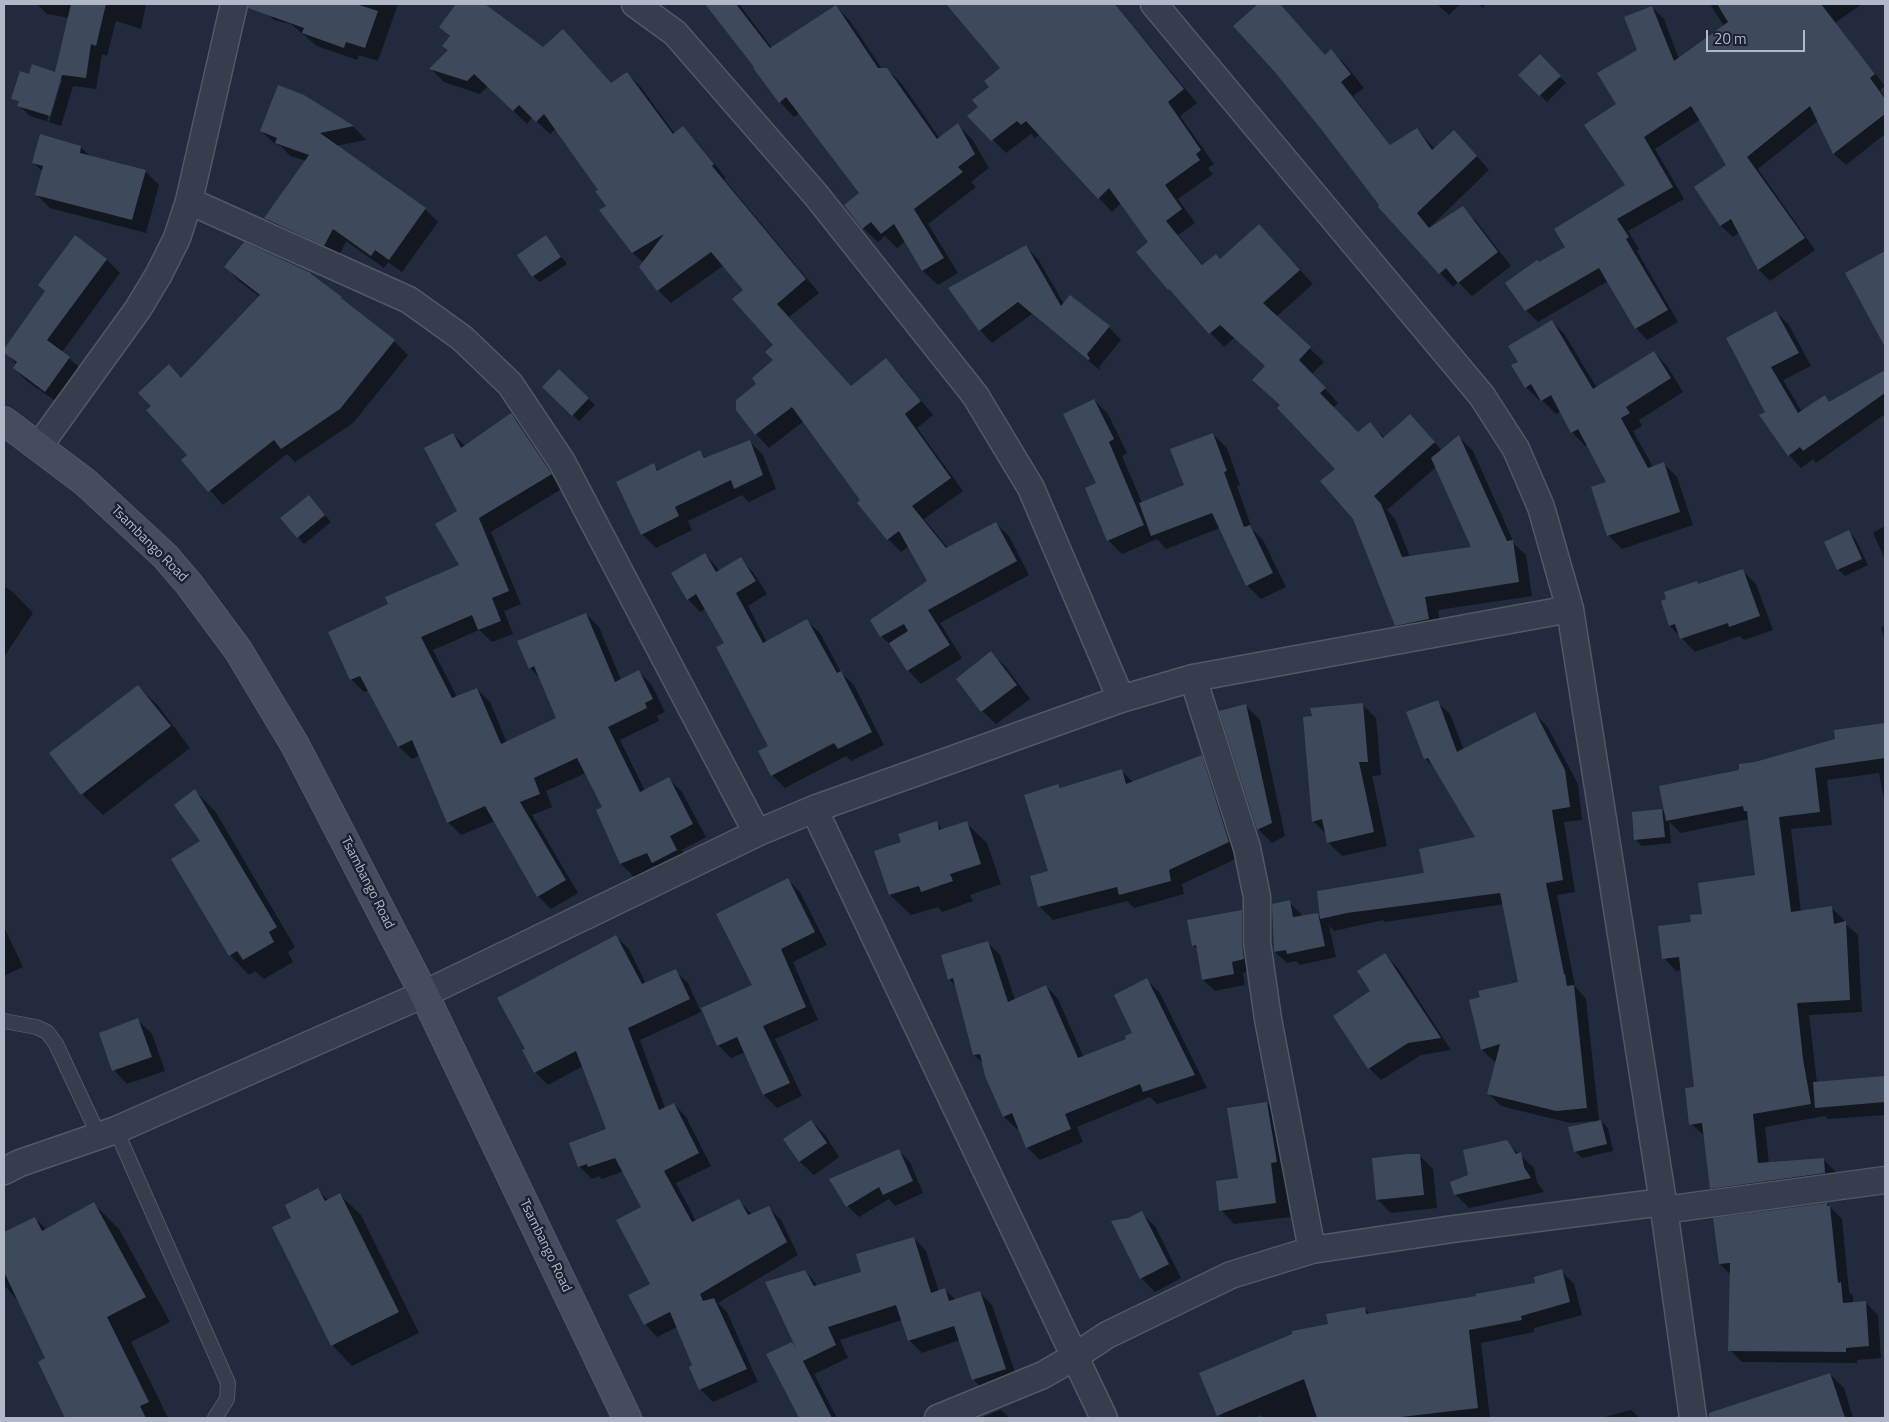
<!DOCTYPE html>
<html>
<head>
<meta charset="utf-8">
<style>
	body { margin:0 }
	#map { position:relative; width:1889px; height:1422px; overflow:hidden; background:#222b3d; font-family:"Titillium Web",sans-serif }
	canvas { display:block }
	.frame { position:absolute; inset:0; border:5px solid #b1b8c8; pointer-events:none }
	.scale { position:absolute; left:1706px; top:30px; width:99px; height:22px; box-sizing:border-box; border:2px solid #b1b8c8; border-top:0; padding-left:6px; font-size:15px; line-height:18px; white-space:nowrap; color:#b1b8c8; -webkit-text-stroke:4px #1b2332; paint-order:stroke }
</style>
</head>
<body>
<div id="map">
<canvas width="1889" height="1422"></canvas>
<div class="frame"></div>
<div class="scale">20 m</div>
</div>
<script>
const ctx = document.querySelector('canvas').getContext('2d');
ctx.lineJoin = 'round';
function paint(path, color) {
  ctx.fillStyle = color;
  ctx.fill(path, 'evenodd');
}
function toPath(rows) {
  const path = new Path2D();
  for (const r of rows) {
    path.moveTo(r[0], r[1]);
    for (let i = 2; i < r.length; i += 2) path.lineTo(r[i], r[i + 1]);
  }
  return path;
}
function stroke(path, color, width, dash) {
  ctx.strokeStyle = color;
  ctx.lineWidth = width;
  ctx.lineCap = dash ? 'butt' : 'round';
  ctx.setLineDash(dash || []);
  ctx.stroke(path);
}
function write(font, color, halo, rows, align = 'center') {
  ctx.font = font + ' "Titillium Web",sans-serif';
  ctx.lineWidth = 5;
  ctx.setLineDash([]);
  ctx.textBaseline = 'middle';
  ctx.strokeStyle = halo;
  ctx.fillStyle = color;
  for (const [text, x, y, turn = 0] of rows) {
    ctx.save();
    ctx.translate(x, y);
    ctx.rotate((+turn || 0) * Math.PI / 180);
    ctx.textAlign = isNaN(turn) ? turn : align;
    if (halo) ctx.strokeText(text, 0, 0);
    ctx.fillText(text, 0, 0);
    ctx.restore();
  }
}
paint(toPath([
	[37,4,146,4,141,29,116,21,107,56,102,54,96,89,73,86,61,126,30,116,19,105,29,75,56,73,69,18,47,14],
	[59,80,62,80,49,122,47,121],
	[254,4,398,4,378,61,359,55,357,60,317,46,291,24,274,20,268,14,263,13],
	[458,4,483,4,543,49,612,84,627,73,640,86,675,134,683,128,696,141,726,178,724,179,819,293,789,317,852,387,886,360,899,373,933,415,917,428,963,491,924,519,948,548,995,523,1009,536,1029,575,940,623,962,658,921,684,908,670,895,649,881,636,928,581,909,546,901,552,888,539,862,500,804,421,769,448,756,434,737,410,775,360,775,345,744,291,724,265,671,303,658,290,644,263,633,253,601,210,608,206,599,190,556,129,550,134,532,117,527,124,488,86,480,94,444,82,431,69,449,51,451,37,440,27],
	[706,4,739,4,772,48,836,6,850,21,882,69,887,69,902,84,940,139,958,125,972,139,989,168,971,182,976,187,928,224,958,273,938,285,923,271,906,241,897,248,885,236,878,242,863,228,861,193,800,113,794,117,780,102,754,68,756,67],
	[953,4,1072,4,1080,12,1089,4,1116,4,1117,6,1197,103,1180,116,1214,164,1208,168,1213,174,1178,199,1195,223,1178,235,1203,265,1272,240,1313,284,1276,317,1324,362,1312,374,1338,403,1333,408,1358,433,1370,424,1385,438,1424,430,1442,451,1459,437,1473,451,1515,545,1526,555,1532,596,1438,610,1442,633,1410,639,1396,625,1337,469,1281,406,1253,380,1266,366,1235,337,1224,347,1169,289,1150,242,1122,202,1112,212,1040,134,1035,138,1031,134,1006,153,969,116,980,108,1002,68,950,6],
	[1436,467,1473,548,1410,557,1395,519,1387,510],
	[1260,4,1279,4,1325,56,1331,51,1345,64,1364,88,1353,96,1391,146,1417,129,1435,149,1467,145,1489,170,1426,231,1462,208,1476,221,1511,266,1472,296,1458,282,1453,287,1440,273,1381,205,1275,70,1235,26],
	[1437,4,1460,4,1449,15],
	[1478,4,1486,4,1483,8],
	[1710,4,1862,4,1835,23,1885,86,1880,90,1885,97,1885,134,1846,165,1834,154,1819,120,1758,169,1815,250,1770,281,1759,270,1739,233,1733,237,1721,226,1696,188,1728,165,1701,119,1655,149,1684,199,1628,231,1639,249,1637,251,1678,322,1647,340,1636,328,1608,281,1538,322,1526,310,1539,264,1566,247,1627,185,1617,104,1638,50,1652,7,1664,19,1679,59,1724,26],
	[1540,56,1566,83,1547,102,1520,75],
	[304,96,354,127,366,140,335,146,425,209,438,222,402,272,388,262,384,268,346,241,338,258,279,231,266,218,306,161,290,156,281,146,275,144,261,131],
	[81,147,90,157,145,171,159,185,146,233,50,208,37,195,43,172,33,162],
	[76,237,107,260,120,273,62,352,83,371,60,404,28,382,14,368,17,365,4,351,46,292],
	[546,237,567,264,540,282,533,276],
	[1026,247,1038,259,1064,304,1109,327,1121,340,1099,367,1101,371,1032,314,992,343,980,330,950,289],
	[1884,253,1885,255,1885,328,1883,329],
	[226,267,311,274,394,341,408,355,353,423,295,462,287,454,223,505,183,460,189,455,182,379,260,297,239,281],
	[1776,312,1789,325,1811,366,1783,380,1802,412,1824,397,1830,403,1883,372,1885,374,1885,414,1816,463,1813,459,1801,468,1789,455,1766,412],
	[1552,321,1565,335,1597,388,1654,352,1667,366,1683,392,1639,420,1642,426,1633,431,1653,467,1664,464,1677,477,1693,525,1622,549,1609,536,1593,487,1608,483,1587,445,1585,446,1572,432,1561,411,1556,414,1541,399,1539,400,1526,387,1520,362],
	[559,371,595,405,579,421,544,387],
	[1094,400,1108,414,1127,453,1122,456,1142,503,1186,486,1213,434,1227,448,1240,485,1237,486,1252,529,1263,540,1286,587,1261,599,1247,585,1220,528,1166,549,1157,539,1122,554,1108,540,1098,483],
	[511,414,524,427,563,488,491,532,521,604,504,611,513,634,492,642,479,630,433,650,457,697,477,689,490,702,507,743,558,718,541,679,530,668,586,614,599,627,621,680,639,672,652,685,665,712,657,716,659,721,620,740,645,791,669,779,682,792,706,837,682,850,689,863,658,867,634,877,621,864,597,810,604,807,586,773,546,791,552,807,532,815,578,893,551,909,538,896,495,821,461,835,448,822,420,755,412,759,399,747,369,690,364,692,351,679,390,604,461,565,453,434,465,446],
	[749,441,763,455,776,489,749,502,742,495,688,521,692,530,656,548,642,534,653,465,660,471,699,451,706,458],
	[315,503,331,522,304,544,298,537],
	[1885,526,1885,559,1873,533],
	[1848,532,1855,538,1868,565,1845,576,1838,569],
	[705,554,720,571,740,559,753,572,767,594,748,606,767,642,807,621,820,633,842,674,854,685,884,745,851,761,846,756,785,788,772,775,770,747,726,644,706,609,700,612,688,599],
	[1742,570,1756,584,1773,630,1744,640,1740,636,1695,652,1670,626,1668,600,1697,582,1699,585],
	[4,586,13,592,33,613,4,657],
	[1885,626,1885,642,1881,627],
	[991,653,1005,666,1030,699,996,724,982,711],
	[138,686,159,707,190,748,103,815,82,794,51,754],
	[1437,702,1450,714,1464,750,1535,714,1547,726,1578,784,1582,820,1564,822,1575,892,1557,895,1575,986,1586,999,1599,1121,1601,1121,1608,1128,1613,1151,1582,1158,1575,1151,1593,1121,1570,1123,1501,1106,1488,1093,1496,1061,1495,1062,1482,1050,1471,1001,1519,983,1504,904,1385,922,1383,920,1334,931,1329,926,1336,957,1300,965,1296,961,1287,963,1275,952,1289,902,1301,914,1302,917,1317,914,1321,918,1425,874,1477,838,1436,769,1425,758],
	[1362,704,1376,718,1381,775,1372,776,1387,846,1342,856,1328,842,1326,834,1313,821,1313,717],
	[1246,706,1260,720,1285,836,1272,843,1258,829],
	[1885,740,1885,804,1879,773,1827,780,1832,825,1791,829,1801,912,1831,907,1844,920,1844,923,1858,935,1862,1012,1809,1015,1817,1083,1885,1077,1885,1073,1885,1115,1828,1119,1825,1116,1765,1127,1769,1164,1823,1159,1836,1172,1837,1185,1723,1201,1711,1188,1705,1136,1691,1124,1695,1088,1682,970,1676,971,1664,958,1692,923,1756,876,1749,819,1680,833,1669,821,1671,843,1642,846,1636,840,1633,813,1662,810,1667,815],
	[1201,756,1215,770,1242,856,1182,884,1184,894,1134,908,1127,901,1053,920,1039,906,1049,872,1058,785,1061,788,1121,770,1133,782],
	[195,791,215,811,295,947,288,952,293,962,264,979,255,971,249,975,230,955,202,842],
	[936,823,943,830,966,823,987,843,1001,884,970,895,973,901,942,912,938,907,911,915,890,895,902,842],
	[787,879,800,892,827,945,793,962,818,1020,775,1039,802,1096,777,1108,764,1095,745,1052,731,1058,718,1045,753,986],
	[1242,911,1253,922,1255,970,1243,973,1245,985,1215,991,1203,980,1199,951,1193,945],
	[4,927,23,967,4,976],
	[616,937,629,949,646,984,675,971,688,983,701,1012,640,1040,665,1108,674,1104,686,1117,711,1166,676,1183,696,1221,739,1201,752,1214,768,1207,781,1220,798,1255,718,1303,727,1312,758,1382,713,1402,701,1390,690,1368,694,1366,677,1327,657,1337,645,1324,651,1284,642,1208,624,1171,602,1179,599,1176,592,1179,579,1166,607,1130,583,1066,548,1085,535,1072],
	[987,942,1000,955,1015,1000,1046,986,1058,999,1084,1058,1127,1040,1134,1034,1147,980,1160,993,1207,1088,1157,1104,1150,1097,1077,1127,1083,1142,1040,1160,1027,1147,1020,1128,1017,1129,1004,1117,987,1075,984,1064,974,1055,957,987,949,979],
	[1385,955,1397,967,1451,1050,1421,1055,1381,1080,1369,1068],
	[138,1020,152,1034,165,1071,127,1084,114,1070],
	[1267,1103,1281,1117,1290,1176,1284,1177,1290,1217,1234,1224,1221,1210,1239,1179],
	[811,1121,825,1135,839,1157,814,1175,800,1162,785,1139],
	[1506,1142,1534,1168,1537,1182,1544,1192,1469,1208,1455,1194,1469,1176],
	[898,1150,910,1162,923,1193,895,1206,889,1199,859,1217,847,1206],
	[1419,1155,1433,1169,1437,1208,1391,1213,1377,1199],
	[318,1190,328,1200,340,1195,361,1215,419,1333,352,1366,332,1345,292,1218],
	[94,1204,119,1229,170,1322,131,1342,168,1418,66,1418,39,1363,47,1359,19,1302,4,1285,4,1234,35,1218,47,1230],
	[1827,1204,1842,1219,1849,1292,1853,1296,1853,1303,1866,1303,1878,1315,1881,1358,1857,1360,1858,1363,1742,1362,1730,1350,1731,1275,1720,1264],
	[1141,1213,1155,1226,1181,1278,1155,1292,1141,1278,1128,1219],
	[914,1238,926,1251,939,1292,945,1290,956,1300,980,1293,992,1305,1018,1381,986,1392,973,1379,960,1340,922,1353,909,1340,902,1320,840,1340,848,1358,814,1374,837,1418,801,1418,767,1355,792,1343,797,1348,805,1271,818,1286,862,1273],
	[1561,1271,1574,1284,1582,1315,1534,1328,1534,1332,1481,1343,1490,1418,1262,1418,1261,1415,1254,1418,1221,1418,1218,1415,1329,1325,1364,1308,1371,1315,1477,1297,1537,1284],
	[1830,1374,1844,1388,1853,1418,1753,1418,1748,1402],
	[1001,1410,1010,1418,984,1418,983,1417],
	[1631,1410,1640,1418,1601,1418]
]), '#0007');
paint(toPath([
	[71,4,106,4,96,46,91,44,86,78,62,75,50,116,17,106,19,101,11,99,20,71,29,74,32,64,55,72],
	[249,4,356,4,378,11,365,48,346,42,344,48,302,33,304,28,248,8],
	[456,4,485,4,543,47,563,29,611,83,627,72,673,134,683,126,714,164,712,166,806,279,777,304,851,386,886,358,921,401,905,414,951,478,912,506,946,548,996,522,1017,561,928,610,950,645,907,671,889,643,908,631,904,624,880,637,870,620,927,581,899,531,887,540,857,503,860,500,792,407,755,435,736,410,736,400,756,384,752,378,773,360,765,352,773,345,732,299,743,290,711,252,657,291,639,267,664,234,632,253,599,210,606,206,595,191,598,190,544,114,536,122,519,105,513,111,474,74,467,81,429,69,448,50,442,46,450,36,439,27],
	[705,4,736,4,770,48,836,5,878,68,887,68,937,139,958,123,975,154,958,167,963,172,914,209,944,258,922,271,894,224,881,234,871,222,862,229,844,205,859,193,786,97,779,103,753,68,754,67],
	[946,4,1115,4,1184,89,1168,102,1201,150,1196,154,1200,160,1165,185,1182,209,1166,221,1202,265,1216,254,1220,259,1259,224,1300,270,1263,303,1311,347,1299,360,1326,388,1320,393,1358,432,1370,422,1383,438,1410,414,1435,442,1374,496,1381,504,1402,557,1471,547,1431,458,1459,435,1507,541,1513,540,1519,582,1425,597,1429,619,1395,626,1353,519,1320,481,1335,469,1277,408,1280,405,1252,380,1265,366,1220,325,1209,334,1169,289,1168,290,1136,252,1148,242,1109,188,1098,199,1026,121,1021,125,1017,121,991,141,967,116,978,107,972,100,989,87,984,81,1000,68],
	[1258,4,1280,4,1325,55,1331,49,1351,74,1341,82,1390,145,1417,128,1432,150,1454,130,1477,156,1417,213,1429,228,1463,206,1498,252,1458,283,1446,268,1439,274,1378,207,1379,205,1321,129,1274,71,1233,26],
	[1717,4,1821,4,1875,74,1870,78,1885,99,1885,114,1833,154,1810,106,1747,157,1805,238,1758,270,1731,219,1720,226,1694,187,1726,165,1691,106,1644,137,1673,187,1617,219,1629,237,1626,239,1668,310,1635,329,1599,268,1525,311,1505,283,1537,260,1539,262,1565,247,1554,229,1625,185,1584,125,1616,104,1597,73,1637,50,1624,17,1652,6,1674,61,1728,22],
	[1540,54,1561,76,1539,96,1518,75],
	[278,85,304,95,354,126,320,133,426,208,389,260,375,250,371,256,333,229,324,246,264,218,309,155,275,143,277,138,260,131],
	[40,134,81,146,80,153,146,170,132,220,35,195,43,166,32,163],
	[75,235,107,259,47,340,70,357,45,392,13,368,17,362,4,353,4,349,45,291,38,285],
	[546,235,561,257,532,277,517,255],
	[244,242,311,273,311,274,342,297,341,298,395,340,340,409,281,449,274,440,208,492,181,460,187,455,146,410,151,406,138,393,169,364,181,378,260,295,224,267],
	[1026,245,1061,306,1070,295,1110,326,1087,354,1090,359,1088,360,1018,302,979,331,948,288],
	[1885,251,1885,347,1845,273],
	[1776,311,1799,353,1771,367,1798,413,1825,395,1829,402,1883,371,1885,374,1885,393,1803,451,1800,447,1788,456,1759,415,1765,412,1726,338],
	[1552,320,1593,389,1654,351,1671,378,1626,407,1630,413,1621,418,1648,468,1664,462,1680,512,1607,536,1591,487,1606,482,1578,429,1571,433,1551,395,1541,401,1531,384,1525,388,1511,365,1518,362,1508,346],
	[559,369,589,398,572,416,542,387],
	[1094,399,1114,439,1109,442,1144,525,1107,541,1085,488,1096,483,1063,414],
	[511,413,552,474,479,518,509,591,492,598,501,621,478,630,472,615,421,637,452,698,477,688,501,744,556,718,534,666,529,669,517,641,586,613,615,682,639,670,653,699,645,703,647,708,608,727,640,792,669,777,693,824,670,836,677,850,652,863,647,853,620,864,596,810,602,807,577,758,534,778,540,794,520,802,566,880,537,897,485,806,447,823,412,740,398,747,360,676,350,680,328,632,388,604,385,597,459,565,435,524,457,511,424,448,453,433,461,448],
	[1213,433,1227,471,1224,472,1244,527,1250,525,1273,573,1246,586,1212,513,1151,536,1139,503,1184,485,1170,449],
	[750,440,763,475,734,489,731,480,675,507,679,516,641,535,616,482,654,463,657,471,700,450,704,458],
	[309,495,325,515,297,538,280,518],
	[1849,530,1862,559,1837,570,1824,542],
	[705,553,716,572,741,557,756,581,736,593,763,643,807,619,837,673,841,671,872,732,838,749,834,743,771,776,758,751,768,746,716,647,724,643,696,594,687,600,671,573],
	[1743,569,1760,616,1729,627,1728,623,1680,639,1675,624,1669,626,1661,601,1666,599,1664,592,1697,581,1698,584],
	[991,651,1017,685,981,712,956,679],
	[138,685,171,726,81,795,49,753],
	[1438,700,1457,752,1535,712,1565,770,1570,807,1552,810,1563,880,1546,883,1564,974,1565,974,1567,986,1574,985,1587,1108,1556,1111,1487,1094,1500,1044,1481,1050,1469,1000,1480,997,1478,991,1518,982,1500,893,1347,913,1320,919,1317,891,1424,873,1419,849,1475,837,1428,758,1424,759,1406,712],
	[1363,703,1368,762,1359,762,1374,832,1327,843,1322,819,1312,822,1303,717,1312,716,1310,708],
	[1246,704,1272,823,1257,830,1219,711],
	[1885,723,1885,758,1815,768,1820,812,1779,817,1791,912,1832,906,1834,924,1846,921,1850,1000,1797,1003,1803,1059,1811,1104,1753,1114,1758,1163,1824,1158,1825,1173,1710,1189,1702,1123,1689,1125,1685,1088,1694,1087,1679,957,1662,959,1658,926,1691,922,1690,915,1702,914,1698,883,1755,875,1747,811,1744,811,1743,806,1666,821,1659,786,1739,770,1739,764,1755,762,1835,739,1834,730],
	[1202,755,1229,842,1169,870,1171,881,1119,895,1117,887,1038,907,1030,876,1048,871,1024,795,1058,784,1060,788,1122,769,1126,784],
	[195,789,277,927,269,932,274,942,243,960,237,951,229,956,171,859,200,841,174,805],
	[1662,809,1665,837,1634,840,1632,812],
	[937,821,939,830,967,821,981,864,950,874,953,881,921,892,919,886,889,895,874,851,901,842,898,834],
	[788,878,815,932,781,949,806,1007,763,1026,790,1083,763,1095,737,1037,717,1046,701,1008,752,985,716,914],
	[1290,900,1293,917,1318,913,1325,946,1287,954,1286,950,1274,952,1272,904],
	[1242,910,1242,942,1244,959,1232,962,1234,974,1202,980,1196,945,1192,946,1187,920],
	[616,935,642,984,676,969,690,999,628,1028,659,1110,674,1103,699,1153,664,1171,692,1222,739,1199,748,1215,769,1206,787,1242,700,1294,703,1301,714,1298,747,1369,699,1390,689,1367,692,1365,670,1312,644,1325,628,1295,650,1284,616,1220,641,1207,615,1158,588,1167,587,1164,578,1167,569,1143,606,1129,576,1051,534,1073,522,1050,525,1049,497,998],
	[988,941,1008,1002,1046,985,1078,1058,1126,1039,1125,1036,1132,1033,1114,995,1147,978,1195,1075,1143,1092,1140,1084,1065,1114,1071,1129,1026,1148,1012,1113,1003,1117,985,1076,980,1054,973,1055,953,978,948,980,941,955],
	[1385,953,1441,1038,1408,1043,1368,1069,1333,1016,1370,991,1357,971],
	[138,1018,152,1057,112,1071,99,1033],
	[1885,1076,1885,1102,1815,1108,1813,1082],
	[1267,1102,1277,1162,1271,1163,1276,1203,1219,1211,1216,1181,1238,1178,1227,1108],
	[811,1120,827,1143,799,1162,783,1139],
	[1601,1120,1607,1144,1574,1152,1568,1127],
	[1507,1140,1516,1154,1521,1152,1524,1167,1531,1178,1454,1195,1450,1182,1468,1175,1463,1150],
	[899,1149,913,1181,883,1195,879,1187,846,1207,829,1179],
	[1408,1154,1420,1154,1424,1195,1376,1200,1372,1158],
	[318,1188,325,1201,340,1193,399,1312,331,1346,272,1227,291,1218,285,1205],
	[94,1202,146,1297,107,1317,149,1402,140,1406,146,1418,65,1418,38,1362,45,1358,4,1272,4,1232,35,1217,42,1231],
	[1827,1203,1827,1206,1830,1206,1838,1283,1841,1282,1843,1303,1866,1301,1869,1346,1846,1348,1846,1352,1728,1351,1730,1263,1719,1264,1713,1218],
	[1142,1211,1169,1264,1140,1279,1111,1221,1128,1218],
	[914,1237,931,1293,945,1288,949,1301,980,1291,1006,1369,972,1380,954,1326,908,1341,896,1305,828,1327,836,1345,803,1361,832,1418,799,1418,766,1354,792,1342,796,1348,765,1282,805,1270,814,1286,861,1272,856,1254],
	[1562,1269,1570,1302,1521,1316,1522,1320,1469,1330,1478,1408,1393,1418,1317,1418,1304,1379,1217,1416,1199,1373,1292,1334,1292,1331,1328,1324,1326,1314,1365,1307,1366,1314,1476,1296,1475,1294,1535,1283,1534,1277],
	[1830,1373,1845,1418,1709,1418,1709,1413]
]), '#3e495c');
const lane = toPath([
	[4,1021,36,1027,47,1032,56,1044,99,1136],
	[116,1130,228,1383,227,1399,215,1418]
]);
const street = toPath([
	[635,4,675,33,816,195,975,395,1031,488,1121,699],
	[1154,4,1482,396,1516,449,1541,507,1570,609,1663,1202,1693,1418],
	[189,201,409,300,462,338,510,384,562,462,757,833],
	[39,446,138,309,159,274,177,238,189,201,234,4],
	[1193,678,1247,848,1257,897,1257,942,1268,1019,1312,1250],
	[814,809,1104,1418],
	[4,1171,20,1163,116,1130,424,994,757,833,814,809,1121,699,1193,678,1570,609],
	[1664,1210,1885,1180],
	[938,1418,1043,1375,1074,1357,1107,1335,1231,1275,1312,1250,1453,1229,1663,1202]
]);
const secondary = toPath([
	[4,421,85,482,165,556,189,584,238,650,295,745,424,994,627,1418]
]);
stroke(lane, '#515868', 16);
stroke(street, '#515868', 29);
stroke(secondary, '#515868', 30);
stroke(lane, '#363e4d', 14);
stroke(street, '#363e4d', 26);
stroke(secondary, '#444c60', 28);
write('14px', '#b1b8c8', '#1b2332', [
	["Tsambango Road",149,544,45],
	["Tsambango Road",367,883,63],
	["Tsambango Road",545,1246,64]
]);
</script>
</body>
</html>
